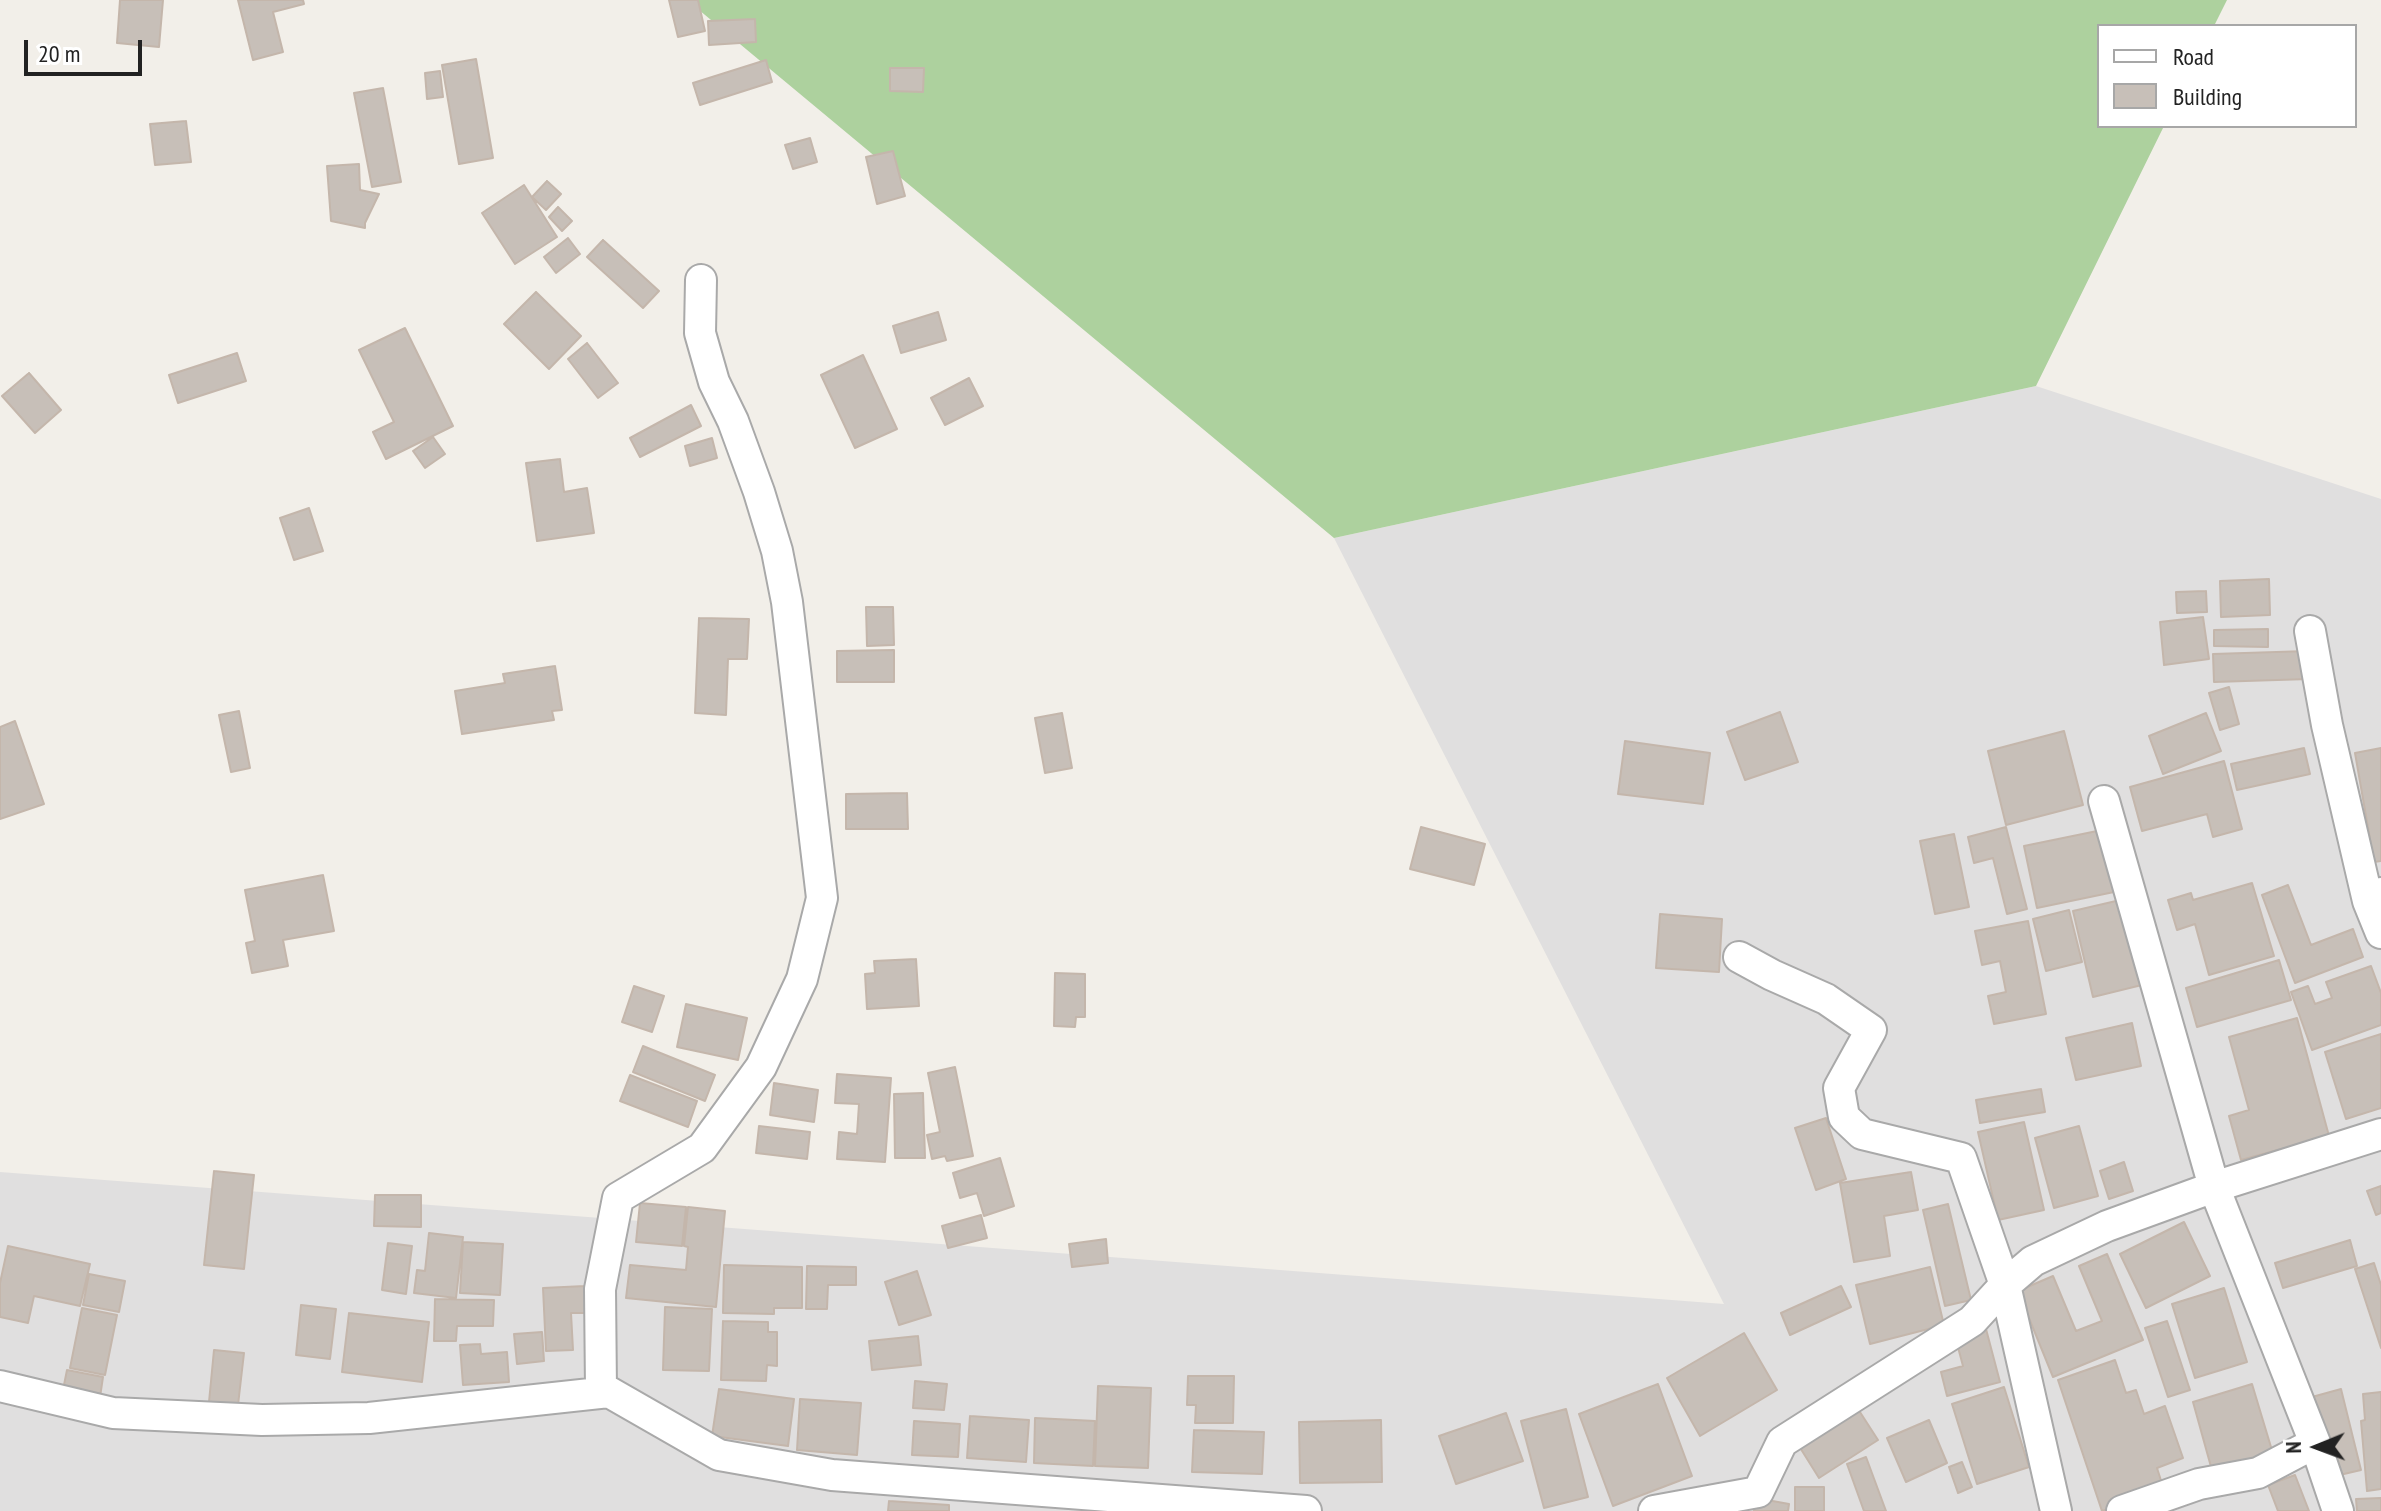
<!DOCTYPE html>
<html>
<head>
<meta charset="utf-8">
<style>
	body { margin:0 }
	#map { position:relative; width:2381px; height:1511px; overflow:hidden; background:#f2efe9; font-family:"PT Sans Narrow",sans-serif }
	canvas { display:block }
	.legend { position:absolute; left:2097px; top:24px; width:260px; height:104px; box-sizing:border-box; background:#fff; border:2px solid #a7a7a7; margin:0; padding:10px 14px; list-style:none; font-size:24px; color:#222 }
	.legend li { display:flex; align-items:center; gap:16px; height:40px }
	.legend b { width:40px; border:2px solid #a7a7a7 }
	.north { position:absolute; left:2277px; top:1407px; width:80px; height:80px; -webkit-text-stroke:6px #fff; paint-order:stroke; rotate:269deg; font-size:22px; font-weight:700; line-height:32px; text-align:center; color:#222 }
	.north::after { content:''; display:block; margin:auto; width:28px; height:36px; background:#222; clip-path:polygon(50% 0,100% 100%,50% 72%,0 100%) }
	.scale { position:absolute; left:24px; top:40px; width:118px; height:36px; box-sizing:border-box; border:4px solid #222; border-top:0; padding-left:10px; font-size:24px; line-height:28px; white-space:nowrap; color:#222; -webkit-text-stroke:6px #fff; paint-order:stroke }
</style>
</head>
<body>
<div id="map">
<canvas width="2381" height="1511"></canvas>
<ul class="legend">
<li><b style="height:10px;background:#fff"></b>Road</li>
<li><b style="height:22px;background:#c7bfb8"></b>Building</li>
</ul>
<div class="north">N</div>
<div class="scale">20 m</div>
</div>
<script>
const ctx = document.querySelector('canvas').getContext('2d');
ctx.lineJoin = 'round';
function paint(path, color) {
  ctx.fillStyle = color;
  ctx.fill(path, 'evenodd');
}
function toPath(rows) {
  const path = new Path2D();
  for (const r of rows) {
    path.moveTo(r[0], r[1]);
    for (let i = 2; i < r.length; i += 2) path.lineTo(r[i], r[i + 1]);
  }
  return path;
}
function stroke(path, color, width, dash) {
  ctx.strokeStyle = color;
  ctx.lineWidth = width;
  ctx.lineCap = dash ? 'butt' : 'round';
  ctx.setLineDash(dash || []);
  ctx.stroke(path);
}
paint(toPath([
	[2036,386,2381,499,2381,1511,0,1511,0,1172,1724,1304,1334,538]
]), '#e0dfdf');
paint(toPath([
	[687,0,2227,0,2214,26,2099,26,2099,126,2164,126,2036,386,1334,538]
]), '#add19e');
const building = toPath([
	[120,0,163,0,159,47,117,43,120,0],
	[238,0,303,0,304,4,273,12,283,52,253,60,238,0],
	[669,0,698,0,705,31,678,37,669,0],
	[755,19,756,42,709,45,708,21,755,19],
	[476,59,493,158,459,164,442,65,476,59],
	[766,60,772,82,700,105,693,83,766,60],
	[890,68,924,68,923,92,890,91,890,68],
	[440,71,443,97,427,99,425,73,440,71],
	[383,88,401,182,372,187,354,93,383,88],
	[186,121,191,162,155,165,150,124,186,121],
	[810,138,817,162,793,169,785,145,810,138],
	[893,151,905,196,877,204,866,157,893,151],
	[359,164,360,190,379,194,365,223,365,228,331,221,327,166,359,164],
	[547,181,561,194,546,210,532,197,547,181],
	[524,185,557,237,515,264,482,213,524,185],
	[558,207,572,221,562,231,549,217,558,207],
	[568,238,580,254,556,273,544,257,568,238],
	[603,240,659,291,643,308,587,257,603,240],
	[536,292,581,336,549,369,504,324,536,292],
	[938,312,946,340,901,353,893,326,938,312],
	[405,328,453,426,386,459,373,432,394,422,359,350,405,328],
	[587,343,618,383,598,398,568,359,587,343],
	[237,353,246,381,178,403,169,375,237,353],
	[863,355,897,429,855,448,821,375,863,355],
	[29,373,61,410,35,433,2,396,29,373],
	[969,378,983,406,945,425,931,398,969,378],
	[691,405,701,426,640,457,630,438,691,405],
	[433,437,445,454,425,468,413,451,433,437],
	[712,438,717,458,690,466,685,446,712,438],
	[560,459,564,492,587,488,594,533,537,541,526,463,560,459],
	[309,508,323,551,294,560,280,518,309,508],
	[2269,579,2270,615,2221,617,2220,581,2269,579],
	[2206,591,2207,612,2177,613,2176,592,2206,591],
	[866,607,893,607,894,645,867,646,866,607],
	[2203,617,2209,659,2164,665,2160,622,2203,617],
	[699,618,749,619,747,659,728,659,726,715,695,713,699,618],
	[2268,629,2268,647,2214,646,2214,630,2268,629],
	[894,650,894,682,837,682,837,651,894,650],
	[2308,651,2309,679,2214,682,2213,654,2308,651],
	[555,666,562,710,552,711,554,720,462,734,455,691,505,683,503,674,555,666],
	[2229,687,2239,724,2220,730,2209,693,2229,687],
	[239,711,250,768,231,772,219,715,239,711],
	[1780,712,1798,762,1745,780,1727,732,1780,712],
	[1062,713,1072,768,1045,773,1035,718,1062,713],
	[2206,713,2221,751,2163,774,2149,736,2206,713],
	[15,721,44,804,0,819,0,727,15,721],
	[2064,731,2083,805,2006,825,1988,751,2064,731],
	[1625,741,1710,753,1703,804,1618,794,1625,741],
	[2304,748,2310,774,2237,790,2231,764,2304,748],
	[2381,748,2381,861,2374,862,2355,753,2381,748],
	[2224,761,2242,829,2213,837,2207,814,2142,831,2130,787,2224,761],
	[907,793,908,829,846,829,846,794,907,793],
	[1421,827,1485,844,1474,885,1410,869,1421,827],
	[2006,827,2027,909,2007,914,1993,858,1974,863,1968,837,2006,827],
	[2102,830,2114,892,2037,908,2024,846,2102,830],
	[1954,834,1969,907,1935,914,1920,841,1954,834],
	[323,875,334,931,283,940,288,966,252,973,246,943,255,941,245,890,323,875],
	[2252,883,2274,956,2209,975,2195,924,2177,930,2168,900,2191,893,2193,900,2252,883],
	[2288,885,2311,945,2353,929,2363,957,2295,983,2262,895,2288,885],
	[2129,898,2150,983,2093,997,2073,911,2129,898],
	[2069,910,2082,962,2046,971,2033,919,2069,910],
	[1660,914,1722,919,1719,972,1656,968,1660,914],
	[2028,921,2046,1014,1994,1024,1988,996,2006,992,2000,961,1982,965,1975,931,2028,921],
	[916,959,919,1006,867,1009,865,974,875,973,874,961,916,959],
	[2279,960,2291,1000,2197,1027,2186,988,2279,960],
	[2371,966,2381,993,2381,1025,2312,1050,2291,992,2308,986,2315,1004,2332,998,2326,982,2371,966],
	[1055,973,1085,974,1085,1017,1076,1017,1075,1027,1054,1026,1055,973],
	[634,986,664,996,652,1032,622,1022,634,986],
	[686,1004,747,1018,738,1060,677,1047,686,1004],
	[2297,1018,2329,1136,2241,1160,2229,1116,2249,1110,2229,1037,2297,1018],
	[2132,1023,2141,1066,2076,1080,2066,1038,2132,1023],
	[2381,1034,2381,1108,2346,1119,2325,1052,2381,1034],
	[643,1046,715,1075,705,1101,633,1072,643,1046],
	[955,1067,973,1156,947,1161,945,1156,932,1159,927,1135,940,1132,928,1073,955,1067],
	[837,1074,891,1078,885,1162,837,1159,839,1132,857,1134,859,1104,835,1103,837,1074],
	[630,1075,697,1101,688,1127,620,1101,630,1075],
	[774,1083,818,1090,814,1122,770,1115,774,1083],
	[2041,1089,2045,1112,1980,1123,1976,1100,2041,1089],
	[923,1093,925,1158,895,1158,894,1094,923,1093],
	[1826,1118,1846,1179,1816,1190,1795,1128,1826,1118],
	[2024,1122,2044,1210,1998,1220,1978,1132,2024,1122],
	[759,1126,810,1132,807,1159,756,1153,759,1126],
	[2079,1126,2098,1196,2054,1208,2035,1138,2079,1126],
	[1000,1158,1014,1206,984,1216,977,1193,960,1198,953,1173,1000,1158],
	[2124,1162,2133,1191,2109,1199,2100,1171,2124,1162],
	[214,1171,254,1175,244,1269,204,1265,214,1171],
	[1911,1172,1918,1210,1884,1216,1890,1256,1854,1262,1840,1183,1911,1172],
	[2381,1186,2381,1213,2376,1215,2367,1191,2381,1186],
	[375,1195,421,1195,421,1227,374,1226,375,1195],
	[640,1203,686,1207,682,1246,636,1242,640,1203],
	[1948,1204,1971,1300,1945,1306,1923,1210,1948,1204],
	[688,1207,725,1211,716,1307,626,1298,630,1265,686,1270,688,1247,684,1246,688,1207],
	[981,1215,987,1238,948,1248,942,1226,981,1215],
	[2184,1222,2210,1276,2146,1308,2120,1254,2184,1222],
	[429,1233,463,1237,456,1298,414,1293,417,1270,425,1271,429,1233],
	[1106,1239,1108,1263,1072,1267,1069,1244,1106,1239],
	[2350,1240,2357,1266,2283,1288,2275,1263,2350,1240],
	[463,1242,503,1244,500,1295,460,1293,463,1242],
	[388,1243,412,1246,406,1294,382,1290,388,1243],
	[8,1246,90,1264,80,1306,34,1296,28,1323,0,1317,0,1283,8,1246],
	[2107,1254,2143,1340,2053,1377,2018,1291,2053,1276,2076,1331,2102,1321,2079,1266,2107,1254],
	[2374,1263,2381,1285,2381,1348,2355,1269,2374,1263],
	[724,1265,802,1267,802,1308,774,1308,774,1314,723,1313,724,1265],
	[807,1266,856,1267,856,1285,828,1285,827,1309,806,1309,807,1266],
	[1930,1267,1944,1325,1870,1344,1856,1285,1930,1267],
	[917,1271,931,1315,899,1325,885,1282,917,1271],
	[89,1274,125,1281,119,1312,83,1305,89,1274],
	[585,1286,587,1313,571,1313,573,1350,546,1351,543,1288,585,1286],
	[1841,1286,1851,1307,1790,1335,1781,1313,1841,1286],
	[2224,1288,2247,1362,2195,1378,2172,1304,2224,1288],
	[435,1299,494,1300,493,1326,457,1326,456,1341,434,1341,435,1299],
	[301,1305,336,1309,330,1359,296,1355,301,1305],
	[665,1307,712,1309,709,1371,663,1370,665,1307],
	[82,1308,117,1315,105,1375,70,1368,82,1308],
	[349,1313,429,1322,422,1382,342,1372,349,1313],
	[723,1321,768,1322,768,1332,777,1332,777,1366,767,1365,766,1381,721,1380,723,1321],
	[2167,1321,2190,1390,2168,1397,2145,1328,2167,1321],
	[1986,1329,2000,1382,1947,1396,1941,1372,1963,1366,1955,1336,1986,1329],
	[542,1332,544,1361,517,1364,514,1334,542,1332],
	[1744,1333,1777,1390,1700,1436,1667,1378,1744,1333],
	[918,1336,921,1365,872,1370,869,1341,918,1336],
	[480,1344,481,1354,507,1352,509,1382,463,1385,460,1345,480,1344],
	[214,1350,244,1353,238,1405,209,1402,214,1350],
	[2115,1360,2126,1393,2136,1390,2144,1414,2165,1406,2183,1458,2157,1468,2164,1490,2102,1511,2058,1380,2115,1360],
	[67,1370,103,1377,100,1397,63,1390,67,1370],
	[1188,1376,1234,1376,1233,1423,1195,1423,1196,1405,1187,1405,1188,1376],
	[915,1381,947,1384,944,1410,913,1408,915,1381],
	[1658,1384,1692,1476,1613,1506,1579,1414,1658,1384],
	[2252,1384,2274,1457,2213,1474,2193,1402,2252,1384],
	[1098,1386,1151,1388,1148,1468,1095,1466,1098,1386],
	[2004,1387,2029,1467,1977,1484,1952,1404,2004,1387],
	[719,1389,794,1399,788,1446,712,1436,719,1389],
	[2341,1389,2361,1470,2331,1477,2312,1397,2341,1389],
	[2381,1392,2381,1489,2367,1491,2361,1421,2365,1420,2363,1394,2381,1392],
	[800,1399,861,1403,857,1455,797,1450,800,1399],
	[1566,1409,1588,1497,1544,1508,1521,1421,1566,1409],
	[1858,1409,1878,1440,1819,1478,1799,1446,1858,1409],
	[1506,1413,1523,1461,1456,1484,1439,1436,1506,1413],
	[970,1416,1029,1420,1026,1462,967,1458,970,1416],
	[1035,1418,1095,1421,1093,1466,1034,1463,1035,1418],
	[1381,1420,1382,1482,1300,1483,1299,1422,1381,1420],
	[1929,1420,1947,1463,1906,1482,1887,1438,1929,1420],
	[914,1421,960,1424,958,1457,912,1455,914,1421],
	[1194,1430,1264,1432,1262,1474,1192,1472,1194,1430],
	[1866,1457,1886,1511,1864,1511,1847,1464,1866,1457],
	[1962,1462,1972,1487,1958,1493,1949,1467,1962,1462],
	[2295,1475,2309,1511,2278,1511,2268,1485,2295,1475],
	[1795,1487,1824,1487,1824,1511,1795,1511,1795,1487],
	[1756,1498,1789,1504,1788,1511,1754,1511,1756,1498],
	[2381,1498,2381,1511,2357,1511,2356,1499,2381,1498],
	[889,1501,949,1505,949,1511,888,1511,889,1501]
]);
paint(building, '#c7bfb8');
stroke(building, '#c4b6ab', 2);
const street = toPath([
	[2310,631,2327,725,2368,901],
	[2104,801,2214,1187,2315,1443,2338,1511],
	[2381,893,2368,901,2381,933],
	[1739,957,1772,975,1826,999,1871,1030,1839,1088,1844,1117,1862,1134,1961,1158,2005,1285,2056,1511],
	[0,1386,113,1413,262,1420,369,1418,609,1392,719,1455,832,1475,1306,1511],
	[609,1392,601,1390,600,1289,618,1198,702,1148,761,1067,802,979,822,898,787,602,777,551,759,492,733,421,714,382,700,333,701,280],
	[1654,1511,1758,1492,1782,1442,1972,1321,2005,1285,2033,1261,2107,1226,2214,1187,2381,1134],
	[2122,1511,2199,1484,2258,1473,2315,1443]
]);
stroke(street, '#a9a9a9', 34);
stroke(street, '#fff', 30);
</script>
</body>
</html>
